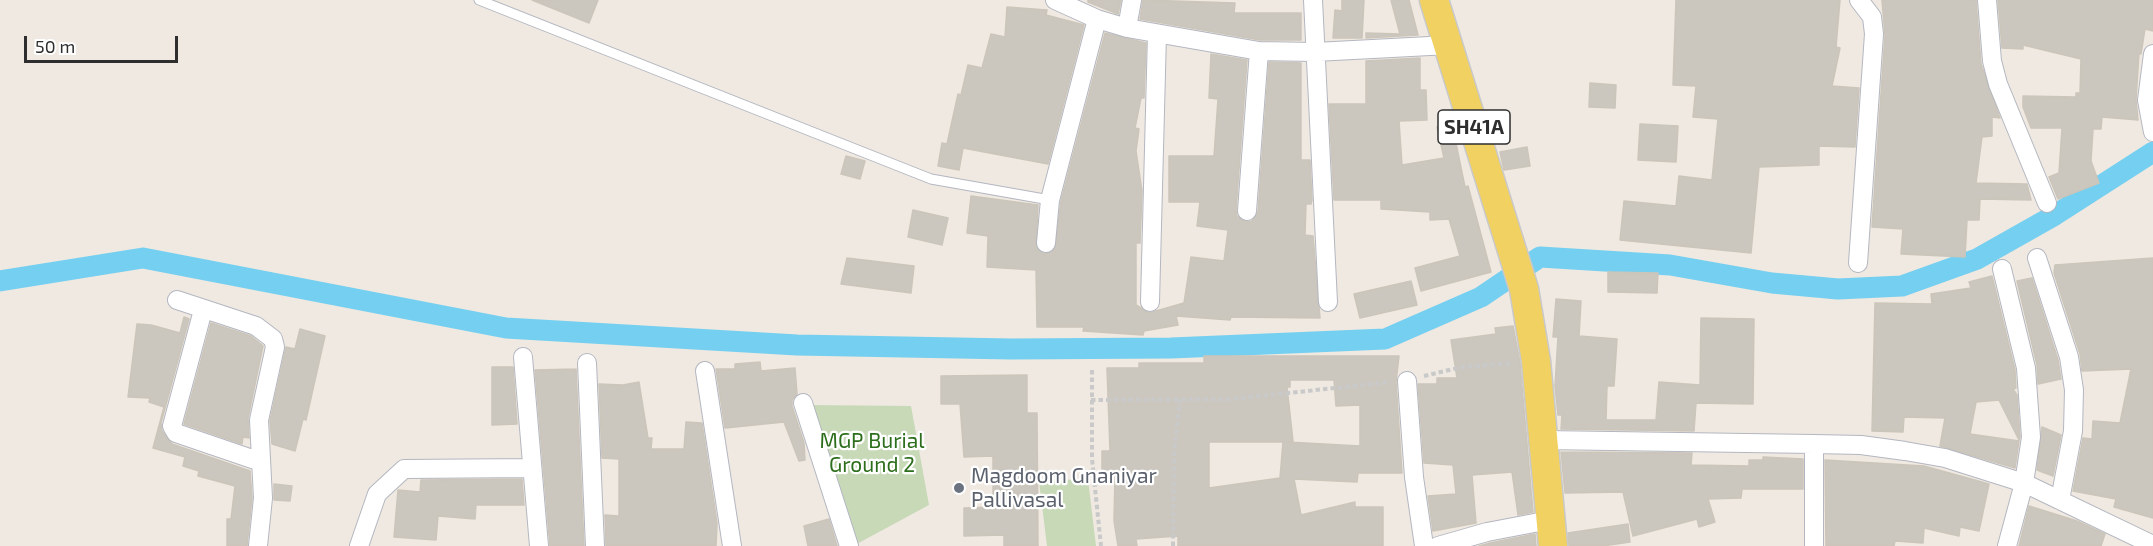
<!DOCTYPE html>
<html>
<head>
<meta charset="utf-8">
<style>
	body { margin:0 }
	#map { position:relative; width:2153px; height:546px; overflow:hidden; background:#efe9e1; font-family:"Exo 2",sans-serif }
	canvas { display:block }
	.scale { position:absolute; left:24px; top:36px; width:154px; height:27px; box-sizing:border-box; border:3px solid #2e2e2e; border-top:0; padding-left:8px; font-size:18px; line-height:21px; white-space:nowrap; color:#2e2e2e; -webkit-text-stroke:4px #fff; paint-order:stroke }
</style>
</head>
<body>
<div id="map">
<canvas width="2153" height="546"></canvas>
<div class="scale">50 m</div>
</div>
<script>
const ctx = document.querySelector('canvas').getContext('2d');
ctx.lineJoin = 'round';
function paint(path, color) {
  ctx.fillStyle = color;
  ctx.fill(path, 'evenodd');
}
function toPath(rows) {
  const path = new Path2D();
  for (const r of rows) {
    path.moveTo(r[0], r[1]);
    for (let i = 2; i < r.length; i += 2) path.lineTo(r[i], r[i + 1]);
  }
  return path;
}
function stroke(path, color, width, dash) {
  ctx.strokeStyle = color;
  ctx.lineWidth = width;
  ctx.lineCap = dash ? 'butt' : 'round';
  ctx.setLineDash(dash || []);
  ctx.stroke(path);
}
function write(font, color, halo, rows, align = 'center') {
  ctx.font = font + ' "Exo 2",sans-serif';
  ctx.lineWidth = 4.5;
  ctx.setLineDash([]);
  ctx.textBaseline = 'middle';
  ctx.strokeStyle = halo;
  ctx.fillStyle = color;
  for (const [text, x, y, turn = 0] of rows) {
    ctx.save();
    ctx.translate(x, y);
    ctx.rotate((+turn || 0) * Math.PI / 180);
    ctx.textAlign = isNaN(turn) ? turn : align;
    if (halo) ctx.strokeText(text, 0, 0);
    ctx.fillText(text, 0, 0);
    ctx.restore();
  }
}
paint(toPath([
	[808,405,911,406,929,505,853,546],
	[1088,479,1096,546,1047,546,1039,481]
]), '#c8d9b8');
stroke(toPath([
	[0,281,143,258,506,328,797,345,1011,349,1171,348,1385,339,1481,297,1540,257,1670,265,1772,283,1838,289,1902,286,1977,259,2055,215,2153,152]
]), '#75cff0', 21);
const building = toPath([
	[532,0,598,0,589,23,532,0],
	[1088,0,1121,0,1118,14,1088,2,1088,0],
	[1143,0,1235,3,1234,13,1301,13,1301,40,1260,40,1140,19,1143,0],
	[1342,0,1364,0,1362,38,1333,38,1335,10,1342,11,1342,0],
	[1391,0,1409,0,1418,35,1366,38,1366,33,1400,34,1391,0],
	[1676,0,1840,0,1836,47,1840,48,1832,86,1859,88,1855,147,1819,146,1819,165,1759,167,1751,253,1620,240,1624,201,1676,206,1679,176,1712,180,1718,119,1693,117,1696,86,1673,85,1676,0],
	[1882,0,1976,0,1981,64,2000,118,1992,117,1992,136,1982,137,1976,183,2027,184,2031,200,1980,199,1979,220,1967,220,1965,257,1901,254,1903,229,1872,227,1885,35,1882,0],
	[1998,0,2153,0,2153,31,2145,29,2141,54,2139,53,2136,99,2138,120,2102,117,2101,129,2093,129,2091,161,2099,183,2058,199,2049,177,2059,173,2062,128,2031,128,2023,107,2023,96,2076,97,2076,93,2080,93,2081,59,2023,45,2023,49,2002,48,1998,0],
	[1007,7,1047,10,1046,15,1084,25,1048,164,963,148,959,170,938,166,942,143,947,144,958,94,961,95,968,65,982,68,991,34,1005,37,1007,7],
	[1105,33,1146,43,1144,98,1141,98,1135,128,1139,129,1136,151,1142,191,1140,243,1136,243,1136,305,1149,313,1184,303,1191,257,1224,261,1228,230,1197,226,1200,202,1169,202,1169,156,1214,156,1218,99,1209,98,1211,54,1247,60,1236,210,1237,216,1246,222,1252,221,1258,212,1269,62,1301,63,1301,160,1310,160,1312,200,1311,204,1306,204,1305,235,1313,236,1320,318,1231,317,1230,320,1176,316,1178,325,1144,331,1143,335,1083,331,1084,327,1037,327,1036,270,987,267,988,236,967,233,971,196,1038,205,1036,247,1044,254,1055,249,1061,201,1105,33],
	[1420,58,1420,90,1426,90,1427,120,1399,121,1402,165,1444,158,1437,127,1452,124,1465,187,1468,186,1491,272,1421,291,1415,268,1460,256,1449,219,1430,220,1430,212,1381,209,1381,200,1334,200,1329,104,1366,104,1366,61,1420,58],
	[1590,83,1616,85,1615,108,1589,107,1590,83],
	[1640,124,1678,126,1676,162,1638,160,1640,124],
	[1527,147,1530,166,1504,170,1500,152,1527,147],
	[846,156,865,161,860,179,841,174,846,156],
	[913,210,948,218,942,245,908,237,913,210],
	[847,258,914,266,911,293,841,284,847,258],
	[2153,258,2153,518,2114,507,2116,499,2073,491,2083,438,2092,439,2093,421,2120,423,2131,369,2082,371,2080,354,2054,273,2055,265,2153,258],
	[1608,272,1658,273,1657,293,1608,292,1608,272],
	[1992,276,2015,370,2016,388,2013,389,2017,395,2020,437,2019,440,1999,400,1976,402,1970,434,2019,441,2015,468,1940,446,1945,418,1904,417,1903,432,1872,431,1875,303,1932,304,1931,294,1971,288,1969,282,1992,276],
	[2032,278,2058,360,2061,379,2038,384,2037,365,2017,281,2032,278],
	[1411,281,1417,305,1360,318,1354,294,1411,281],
	[1556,299,1581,301,1579,336,1617,339,1614,386,1607,386,1606,420,1656,420,1659,382,1700,385,1701,318,1754,319,1753,404,1696,403,1694,431,1561,429,1562,415,1558,415,1555,386,1558,337,1553,337,1556,299],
	[184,317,189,319,161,423,162,431,172,444,250,471,252,498,247,546,227,546,227,519,231,519,235,486,198,476,199,471,183,466,185,457,153,448,164,407,149,402,150,398,128,397,137,324,151,325,180,333,184,317],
	[211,323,251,336,263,346,248,418,249,438,243,437,242,444,184,424,211,323],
	[1513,326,1520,363,1533,512,1518,515,1512,472,1472,475,1476,523,1433,531,1428,496,1456,494,1453,465,1424,463,1418,384,1437,384,1437,378,1457,378,1451,340,1496,334,1495,328,1513,326],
	[300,329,325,336,306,420,303,419,295,451,272,444,270,421,286,347,295,349,300,329],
	[1204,356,1399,356,1396,382,1402,473,1358,473,1357,482,1294,479,1301,515,1355,502,1355,507,1383,507,1383,546,1178,546,1178,536,1136,539,1137,546,1118,546,1114,521,1115,475,1102,475,1102,451,1110,451,1107,368,1139,368,1139,363,1204,363,1204,356],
	[1290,380,1334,380,1336,406,1360,405,1360,446,1287,442,1293,441,1287,387,1290,387,1290,380],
	[1209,442,1283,442,1280,478,1209,488,1209,442],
	[760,362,761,371,795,368,797,394,792,400,792,406,804,443,805,460,799,461,784,422,725,428,716,369,735,369,735,364,760,362],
	[492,367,513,367,517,424,492,425,492,367],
	[576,369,584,546,550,546,535,370,576,369],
	[1027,375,1027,413,1037,413,1038,546,1004,546,1004,535,964,536,964,508,993,507,993,456,964,457,960,404,941,404,941,376,1027,375],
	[639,382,648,438,652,438,651,449,684,449,686,422,702,423,717,523,716,546,606,546,605,515,619,516,619,459,602,458,599,384,623,385,639,382],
	[2042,427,2061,435,2053,476,2037,470,2042,427],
	[1561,452,1692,453,1691,465,1749,466,1749,460,1763,460,1763,457,1803,459,1803,489,1742,489,1741,498,1708,499,1715,522,1699,527,1697,519,1633,536,1623,492,1565,493,1561,452],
	[1825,460,1924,466,1989,484,1979,531,1960,527,1959,536,1924,528,1923,543,1895,541,1894,546,1826,546,1825,460],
	[522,479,524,505,476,505,475,519,438,516,436,540,394,537,398,490,420,492,421,480,522,479],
	[274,484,292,486,290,501,274,500,274,484],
	[2029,506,2077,521,2105,534,2101,546,2019,546,2029,506],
	[829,519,837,546,808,546,804,526,829,519],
	[1628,524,1630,542,1603,546,1569,546,1568,533,1628,524],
	[1535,534,1536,546,1479,546,1490,543,1535,534]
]);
paint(building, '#cbc7bf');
stroke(building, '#cbc5ba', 1.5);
const service = toPath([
	[479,0,931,179,1050,200]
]);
const minor = toPath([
	[1055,0,1097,19,1127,28,1259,51,1315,52,1449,45],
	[1313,0,1328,302],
	[1987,0,1992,61,1998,84,2047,203],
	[1127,28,1132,0],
	[2153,54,2147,100,2153,132],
	[1247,211,1259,51],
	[1046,243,1050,200,1097,19],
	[2037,258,2069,357,2074,390,2073,431,2060,500],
	[1858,263,1874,34,1872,17,1859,0],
	[2002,269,2026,368,2031,437,2024,483,2007,546],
	[177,300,256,326,273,339,275,347,259,420,263,498,258,546],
	[1150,302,1157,34],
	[203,310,172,426,176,433,261,462],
	[523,357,539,546],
	[587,363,595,546],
	[705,371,732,546],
	[1407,381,1414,477,1424,546],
	[803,403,849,546],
	[1544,440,1814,444,1861,445,1905,451,1945,458,2024,483,2153,545],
	[1814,444,1814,546],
	[359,546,377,494,404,469,532,468],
	[1438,546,1487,532,1550,520]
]);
const primary = toPath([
	[1434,0,1524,289,1536,361,1553,546]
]);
stroke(service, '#b4b7c1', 11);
stroke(minor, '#b4b7c1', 20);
stroke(primary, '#c9c9c9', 31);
stroke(toPath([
	[1092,370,1092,459,1101,546],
	[1424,376,1462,367,1512,363],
	[1091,400,1232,399,1391,382],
	[1173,546,1174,452,1180,399]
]), '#c9c9c9', 4, [4.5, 3]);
stroke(service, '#fff', 9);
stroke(minor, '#fff', 18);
stroke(primary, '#f2d163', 28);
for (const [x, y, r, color] of [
	[959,488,6,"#6b7280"]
]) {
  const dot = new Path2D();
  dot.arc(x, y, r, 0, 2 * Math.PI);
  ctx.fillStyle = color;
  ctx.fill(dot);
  stroke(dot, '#fff', 2);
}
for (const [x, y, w] of [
	[1474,127,72]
]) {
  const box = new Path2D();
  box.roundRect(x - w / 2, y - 17, w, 34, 4.5);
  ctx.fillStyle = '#fff';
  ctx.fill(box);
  stroke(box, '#2e2e2e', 1.5);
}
write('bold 20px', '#2e2e2e', null, [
	["SH41A",1474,127]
]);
write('21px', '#2c6e1b', '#fff', [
	["MGP Burial",872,441],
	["Ground 2",872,465]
]);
write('21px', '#5b616d', '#fff', [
	["Magdoom Gnaniyar",971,476],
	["Pallivasal",971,500]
], 'left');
</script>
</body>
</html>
